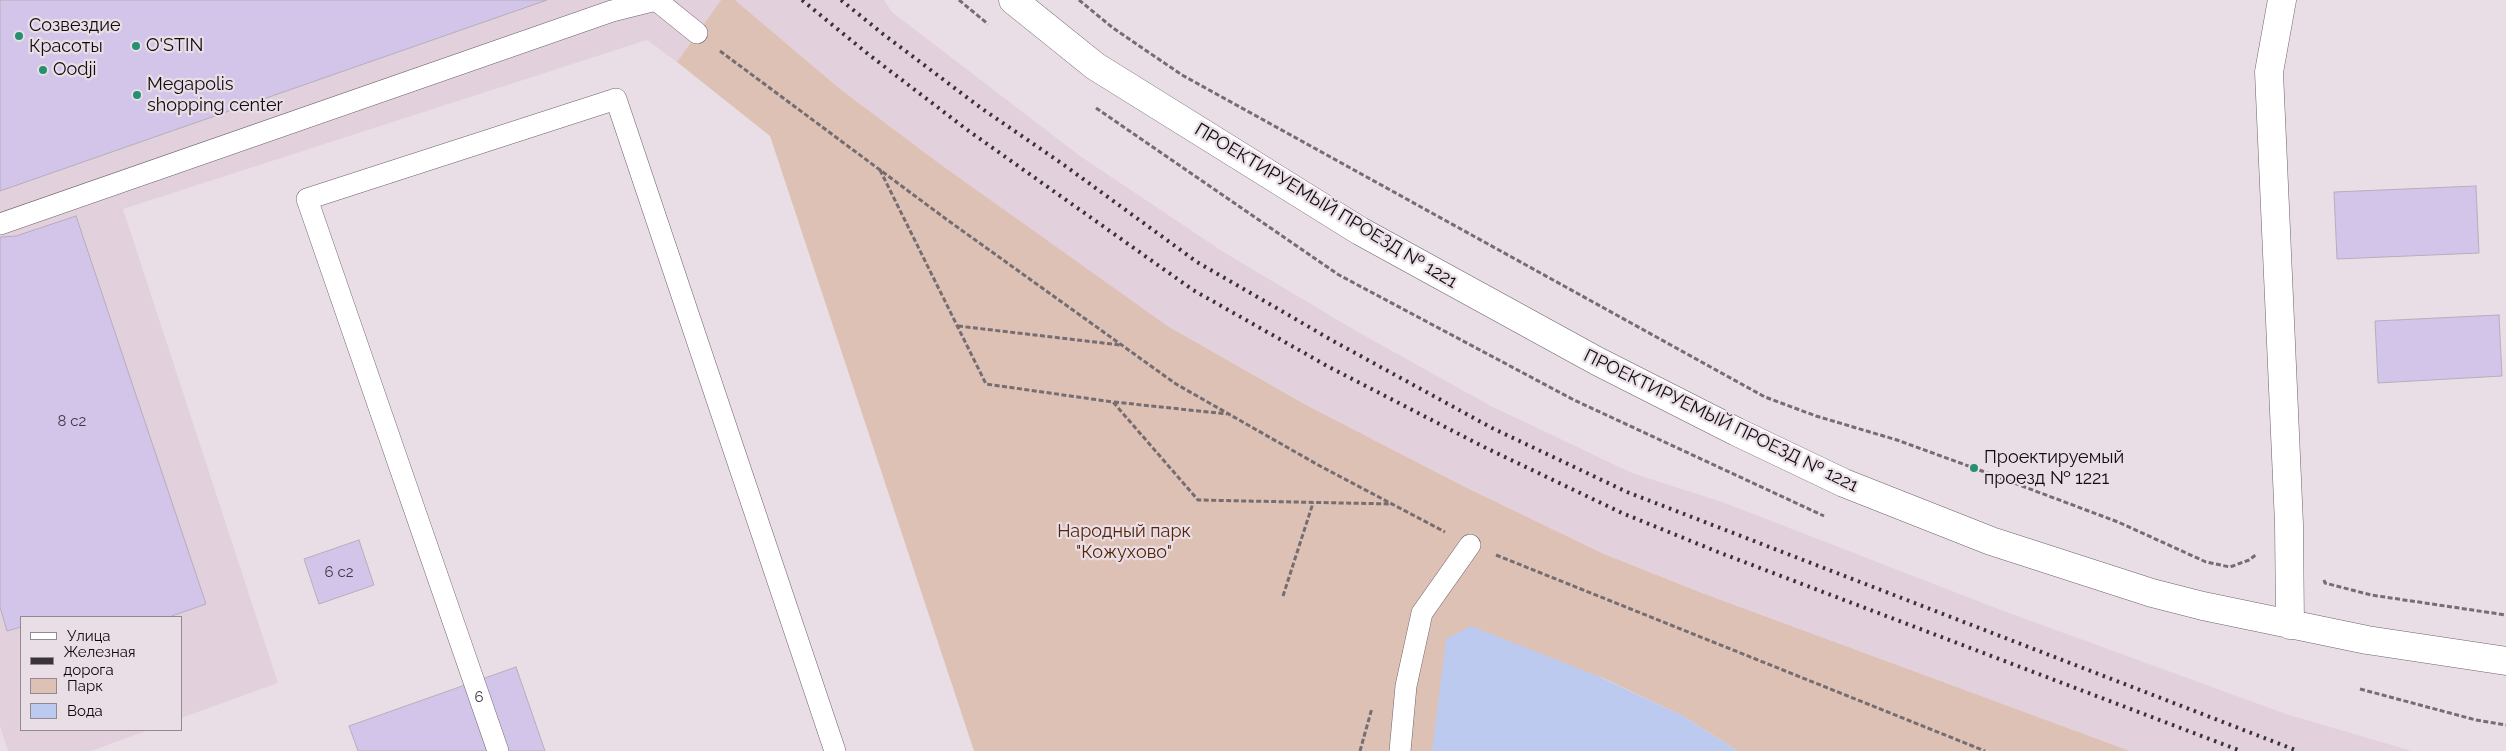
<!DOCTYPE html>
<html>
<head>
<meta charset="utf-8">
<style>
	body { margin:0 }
	#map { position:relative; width:2506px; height:751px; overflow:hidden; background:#eadee6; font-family:Raleway,sans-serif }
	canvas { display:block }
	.legend { position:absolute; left:20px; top:616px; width:162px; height:115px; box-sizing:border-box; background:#eadee6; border:1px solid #928a90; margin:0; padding:6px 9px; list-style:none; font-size:15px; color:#0f0b0e }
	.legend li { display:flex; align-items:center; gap:10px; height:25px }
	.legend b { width:25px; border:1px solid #928a90 }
</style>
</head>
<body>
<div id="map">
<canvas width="2506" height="751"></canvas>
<ul class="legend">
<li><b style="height:6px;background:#fff"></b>Улица</li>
<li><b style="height:6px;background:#393337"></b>Железная дорога</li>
<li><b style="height:14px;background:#ddc1b4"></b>Парк</li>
<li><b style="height:14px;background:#bdcaef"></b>Вода</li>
</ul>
</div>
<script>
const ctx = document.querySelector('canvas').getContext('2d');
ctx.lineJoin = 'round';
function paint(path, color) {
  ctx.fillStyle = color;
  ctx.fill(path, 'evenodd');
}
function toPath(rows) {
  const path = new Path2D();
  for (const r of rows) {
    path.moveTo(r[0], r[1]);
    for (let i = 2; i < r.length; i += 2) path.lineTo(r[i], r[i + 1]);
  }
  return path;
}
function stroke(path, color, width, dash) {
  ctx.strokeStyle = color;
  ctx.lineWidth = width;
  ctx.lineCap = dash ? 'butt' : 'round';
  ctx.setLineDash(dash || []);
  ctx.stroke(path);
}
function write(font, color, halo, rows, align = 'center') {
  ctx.font = font + ' Raleway,sans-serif';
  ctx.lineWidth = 4.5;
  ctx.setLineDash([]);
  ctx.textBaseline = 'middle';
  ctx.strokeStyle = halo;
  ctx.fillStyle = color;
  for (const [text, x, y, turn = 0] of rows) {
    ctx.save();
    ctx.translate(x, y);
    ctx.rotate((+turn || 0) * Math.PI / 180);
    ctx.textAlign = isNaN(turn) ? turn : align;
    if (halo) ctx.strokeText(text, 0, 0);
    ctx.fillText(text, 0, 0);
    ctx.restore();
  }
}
paint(toPath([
	[0,0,721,0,677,62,647,40,123,209,278,683,181,718,181,617,21,617,21,730,149,730,91,751,8,751,0,726],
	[735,0,884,0,892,12,1080,156,1222,251,1351,328,1491,406,1632,473,1725,503,2001,610,2286,714,2412,751,2130,751,1702,593,1604,554,1465,487,1308,406,1169,327,940,164,840,89]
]), '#e3d0dd');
paint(toPath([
	[721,0,735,0,840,89,940,164,1169,327,1308,406,1465,487,1604,554,1702,593,2130,751,1738,751,1683,716,1601,677,1439,709,1432,751,974,751,770,136,677,62]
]), '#ddc1b4');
paint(toPath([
	[1471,626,1600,677,1683,716,1738,751,1432,751,1446,639]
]), '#bdcaef');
const building = toPath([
	[0,0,547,0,0,191,0,0],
	[2476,186,2479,253,2337,259,2334,192,2476,186],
	[76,216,206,604,169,617,21,617,21,627,7,631,0,607,0,237,16,236,76,216],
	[2499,315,2502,376,2378,383,2375,321,2499,315],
	[359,540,374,585,319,604,304,559,359,540],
	[516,667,545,751,358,751,349,726,516,667]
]);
paint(building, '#d3c4e9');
stroke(building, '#b4afbb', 1);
const service = toPath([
	[0,224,612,11,656,0,697,33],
	[498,751,307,199,616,99,835,751],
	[1400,751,1406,686,1422,613,1470,545]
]);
const minor = toPath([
	[1013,0,1095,66,1360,231,1597,361,1737,432,1844,483,1991,541,2152,593,2203,606,2367,640,2506,661],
	[2282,0,2269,72,2289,524,2290,625]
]);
stroke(service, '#6c6269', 22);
stroke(minor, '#6c6269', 29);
stroke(toPath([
	[959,0,988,24],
	[1079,0,1113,28,1182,75,1765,397,1816,416,1897,440,1974,468,2118,522,2206,562,2230,567,2249,560,2257,554],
	[720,51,946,219,1176,384,1320,466,1445,532],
	[1096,108,1339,275,1574,400,1824,516],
	[880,170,986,384,1113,402,1198,500,1392,504],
	[958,326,1120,345],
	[1114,402,1227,414],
	[1496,555,1985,751],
	[2324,580,2325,583,2371,595,2506,615],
	[1283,596,1313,503],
	[2360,689,2476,720,2506,725],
	[1360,751,1372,708]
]), '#756d72', 3, [5, 2.5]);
stroke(service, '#fff', 21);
stroke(minor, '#fff', 28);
stroke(toPath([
	[802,0,868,54,966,129,1193,290,1329,367,1484,447,1622,513,1718,552,2241,751],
	[841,0,883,34,981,108,1064,165,1197,262,1335,342,1492,428,1627,492,2298,751]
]), '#393337', 4, [2.5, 5]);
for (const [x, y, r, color] of [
	[19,36,5,"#259170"],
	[136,46,5,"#259170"],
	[43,70,5,"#259170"],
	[137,95,5,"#259170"],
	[1974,468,5,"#259170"]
]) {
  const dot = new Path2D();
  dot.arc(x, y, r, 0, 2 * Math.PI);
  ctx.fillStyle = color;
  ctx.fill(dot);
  stroke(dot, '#eadee6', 2);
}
write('15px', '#403945', null, [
	["8 с2",72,421],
	["6 с2",339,572],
	["6",479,697]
]);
write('18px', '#0f0b0e', '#eadee6', [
	["Созвездие",29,26],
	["Красоты",29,47],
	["O'STIN",146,46],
	["Oodji",53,70],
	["Megapolis",147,85],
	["shopping center",147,106],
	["Проектируемый",1984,458],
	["проезд № 1221",1984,479]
], 'left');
write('18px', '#0f0b0e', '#eadee6', [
	["ПРОЕКТИРУЕМЫЙ ПРОЕЗД № 1221",1326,206,31],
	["ПРОЕКТИРУЕМЫЙ ПРОЕЗД № 1221",1721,421,26]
]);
write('18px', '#552407', '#eadee6', [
	["Народный парк",1124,532],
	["\"Кожухово\"",1124,553]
]);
</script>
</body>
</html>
